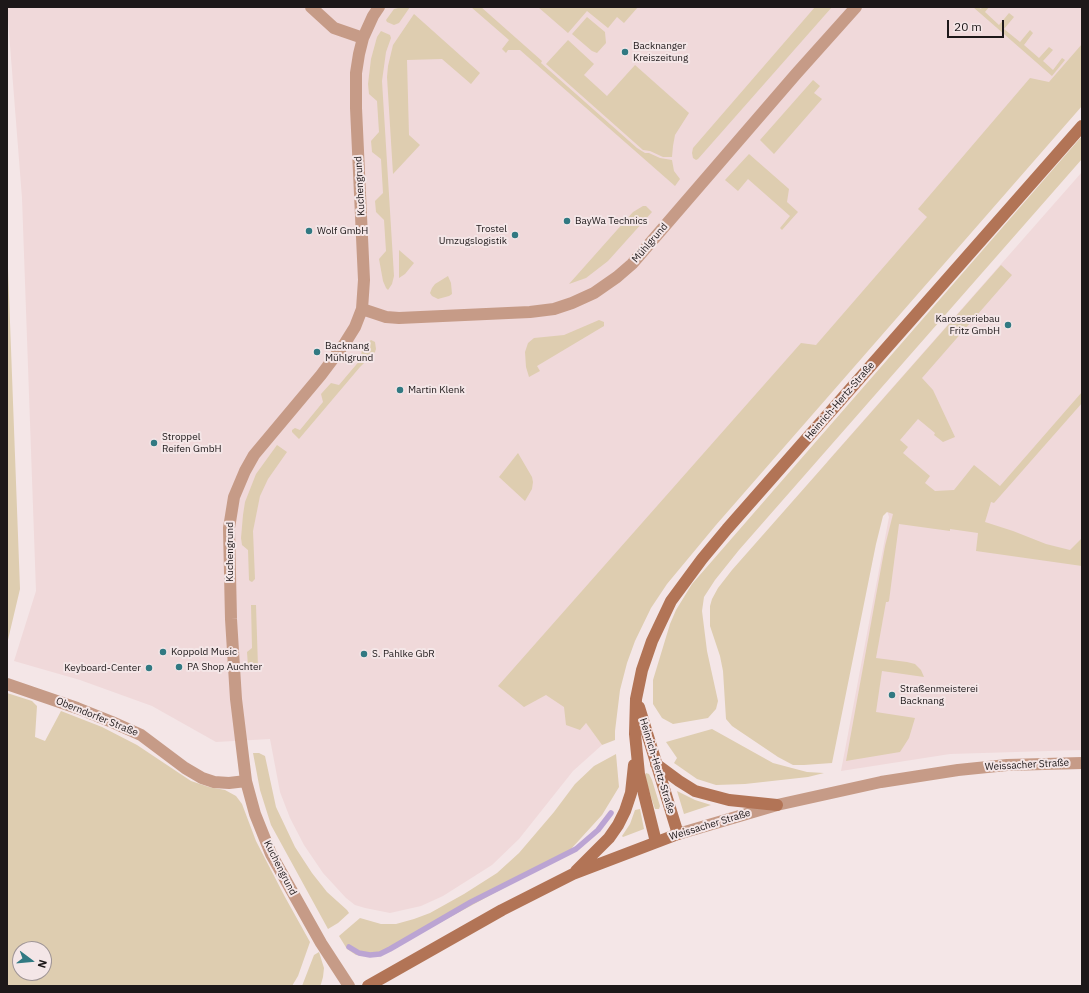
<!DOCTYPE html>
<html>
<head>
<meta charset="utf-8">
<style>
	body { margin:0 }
	#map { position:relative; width:1089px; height:993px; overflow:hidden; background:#f4e6e7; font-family:"IBM Plex Sans",sans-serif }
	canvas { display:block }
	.frame { position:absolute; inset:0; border:8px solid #1d1819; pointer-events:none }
	.north { position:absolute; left:12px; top:941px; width:40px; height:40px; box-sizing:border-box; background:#f4e6e7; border:1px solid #9e9495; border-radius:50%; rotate:106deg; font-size:11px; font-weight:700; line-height:16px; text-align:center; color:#1d1819 }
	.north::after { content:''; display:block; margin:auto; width:14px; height:18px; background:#317982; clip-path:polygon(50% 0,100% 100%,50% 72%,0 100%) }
	.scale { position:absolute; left:947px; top:20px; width:57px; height:18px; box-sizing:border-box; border:2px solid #1d1819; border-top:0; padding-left:5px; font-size:12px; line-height:14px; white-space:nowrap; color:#1d1819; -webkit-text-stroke:3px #f4e6e7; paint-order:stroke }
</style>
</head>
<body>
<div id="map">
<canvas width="1089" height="993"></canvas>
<div class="frame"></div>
<div class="north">N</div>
<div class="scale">20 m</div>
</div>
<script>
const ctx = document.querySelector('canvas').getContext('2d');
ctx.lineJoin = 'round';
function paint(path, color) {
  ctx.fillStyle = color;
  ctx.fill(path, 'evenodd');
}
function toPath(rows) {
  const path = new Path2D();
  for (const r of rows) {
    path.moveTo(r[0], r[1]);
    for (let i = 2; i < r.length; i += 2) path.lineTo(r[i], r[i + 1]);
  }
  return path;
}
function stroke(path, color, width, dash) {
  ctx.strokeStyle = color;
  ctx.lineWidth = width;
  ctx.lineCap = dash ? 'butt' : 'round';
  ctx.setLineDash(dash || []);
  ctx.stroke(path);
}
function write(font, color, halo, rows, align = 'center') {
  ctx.font = font + ' "IBM Plex Sans",sans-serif';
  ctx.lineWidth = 4;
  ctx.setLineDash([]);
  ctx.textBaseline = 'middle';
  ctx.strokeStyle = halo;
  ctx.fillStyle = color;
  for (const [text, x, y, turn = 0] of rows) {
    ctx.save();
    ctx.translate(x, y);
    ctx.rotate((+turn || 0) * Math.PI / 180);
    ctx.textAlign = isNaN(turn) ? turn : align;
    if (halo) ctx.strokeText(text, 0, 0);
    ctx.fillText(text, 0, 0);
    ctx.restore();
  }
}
paint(toPath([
	[7,7,1082,7,1082,76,554,678,602,745,573,771,519,839,492,865,443,896,421,906,390,913,365,908,355,905,346,898,323,873,304,845,290,818,280,792,270,739,216,742,152,706,80,680,14,661,36,591,22,198],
	[1082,172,1082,750,950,754,841,771,889,517,887,511,827,462]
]), '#f0d9da');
paint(toPath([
	[402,7,410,7,399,23,394,25,387,22,386,20,394,9],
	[471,7,481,7,542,61,541,63,637,148,645,153,649,153,660,158,672,160,674,171,680,179,675,186,520,50,508,50,506,53,502,49,509,40],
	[538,7,638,7,624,23,617,17,608,28,587,11,568,33],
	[815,7,832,7,698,159,696,160,693,158,692,153,693,148],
	[973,7,978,7,981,9,982,7,989,7,985,12,999,25,1009,13,1014,17,1004,29,1020,42,1030,30,1033,33,1024,45,1039,58,1049,47,1053,50,1043,61,1053,70,1062,58,1065,60,1052,76],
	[414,14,480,73,471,84,442,59,407,60,409,135,420,145,393,174,387,77,388,66,393,45],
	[587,17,605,32,606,43,597,53,592,51,572,34],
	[381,31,390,35,391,38,386,52,382,81,394,276,392,284,388,290,386,288,383,281,379,259,386,251,384,220,376,212,375,201,383,193,381,159,372,152,371,141,379,132,377,101,369,94,368,84,371,59,377,37],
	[568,40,594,64,584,75,607,96,635,65,689,113,675,135,673,146,672,157,663,157,650,151,643,150,546,64],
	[1082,44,1082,106,716,525,667,584,651,608,635,641,627,663,620,690,615,731,615,740,602,745,586,723,580,730,566,725,564,707,546,695,524,707,498,686,801,343,816,345,927,217,918,209,1030,78,1049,82],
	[813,80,820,86,814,93,822,99,774,154,760,140],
	[1082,136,1082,159,739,550,715,580,704,597,702,611,707,651,718,701,716,709,708,718,673,724,662,718,653,704,653,680,670,624,676,610,692,584],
	[749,154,789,189,787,202,798,212,782,230,780,228,790,216,748,179,738,191,725,180],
	[643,206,646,206,652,212,608,261,586,278,569,284,633,212],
	[7,242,20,589,7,644],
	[399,250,414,263,405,274,399,278],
	[1001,265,1012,275,922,378,933,390,955,437,943,442,934,435,935,433,918,419,900,440,908,447,903,453,930,476,925,483,935,491,954,490,974,465,1000,486,1082,392,1082,403,994,503,991,502,985,522,1013,531,1046,544,1070,550,1082,538,1082,566,976,551,978,533,950,529,950,531,899,524,889,601,888,602,886,602,876,658,907,662,915,664,921,670,924,677,882,671,876,712,915,718,909,738,900,752,846,761,885,546,893,514,887,512,883,516,876,544,832,763,804,765,793,765,778,757,732,726,726,719,723,671,720,656,710,626,710,606,712,599,718,588,732,570],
	[448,276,451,283,452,294,449,296,438,299,432,296,430,293,432,288,435,284],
	[599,320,604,322,604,326,537,366,540,371,529,377,526,367,525,352,528,343,534,338,564,335],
	[371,340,375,342,376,349,375,352,360,367,299,439,292,432,292,430,295,428,300,430,323,402,321,394,331,383,339,385,361,359,362,348],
	[277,445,287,452,268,479,260,496,253,531,255,579,252,582,250,581,249,580,248,550,242,545,241,538,243,515,245,502,256,474],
	[518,453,532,477,533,482,532,489,525,501,499,477],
	[251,605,256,605,258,667,252,670,249,669,248,666,247,652,252,648],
	[7,693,32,701,37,706,35,737,45,741,61,711,102,727,137,745,191,781,209,787,225,790,236,796,242,804,256,841,285,897,310,942,298,976,292,986,7,986],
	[20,949,44,949,44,973,20,973],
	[712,729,773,763,807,772,824,773,808,777,745,784,716,785,697,779,674,763,677,758,666,742],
	[253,753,259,753,265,756,276,807,295,847,312,873,327,892,347,910,349,913,338,923,328,929,271,825,260,790],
	[616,754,619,787,602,815,571,849,572,853,511,884,384,953,371,956,356,955,347,949,339,936,360,918,381,924,396,924,414,919,430,913,464,894,497,873,519,853,554,812,575,784,594,766],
	[646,773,649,774,652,780,660,806,659,809,655,809,652,800,647,784,645,775],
	[677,791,695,800,711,805,684,814],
	[640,809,644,829,623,837,622,836,630,824,635,810],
	[319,952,324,968,323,977,321,984,320,986,302,986,314,955]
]), '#decdb0');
stroke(toPath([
	[349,947,359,953,370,955,380,954,390,949,471,902,576,849,598,830,611,813]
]), '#bba4d3', 5.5);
stroke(toPath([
	[311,7,334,28,363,38],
	[362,309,386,317,399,318,530,312,554,309,572,303,594,293,617,277,632,264,796,74,856,7],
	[7,684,77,708,112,722,141,735,185,768,202,778,214,782,229,783,246,781],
	[349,986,321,943,271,854,255,814,246,781,236,699,231,619,229,528,234,497,245,471,254,455,321,375,345,343,355,327,362,309,364,280,356,108,356,73,359,54,363,38,373,16,379,7]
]), '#c69b87', 12);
stroke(toPath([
	[678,834,777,805,881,782,958,770,1007,765,1082,763]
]), '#c69b87', 12);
stroke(toPath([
	[656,764,679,781,695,791,729,800,777,805],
	[656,842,639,774,635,734,636,699,642,670,652,641,671,601,702,559,727,529,1082,126],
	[576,871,609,838,618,825,625,811,631,793,634,765],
	[368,986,502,910,573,874,678,834,639,707]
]), '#b27456', 12);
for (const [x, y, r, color] of [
	[625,52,4,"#317982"],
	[567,221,4,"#317982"],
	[309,231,4,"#317982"],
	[515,235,4,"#317982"],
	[1008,325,4,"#317982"],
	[317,352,4,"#317982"],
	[400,390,4,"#317982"],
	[154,443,4,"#317982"],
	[163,652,4,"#317982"],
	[364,654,4,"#317982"],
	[179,667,4,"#317982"],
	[149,668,4,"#317982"],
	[892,695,4,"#317982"]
]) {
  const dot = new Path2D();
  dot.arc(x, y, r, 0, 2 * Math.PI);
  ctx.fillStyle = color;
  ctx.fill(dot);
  stroke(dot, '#f4e6e7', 1.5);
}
write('10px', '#1d1819', '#f4e6e7', [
	["Backnanger",633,46],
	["Kreiszeitung",633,58],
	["BayWa Technics",575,221],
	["Trostel",507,229,"right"],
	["Umzugslogistik",507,241,"right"],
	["Wolf GmbH",317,231],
	["Karosseriebau",1000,319,"right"],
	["Fritz GmbH",1000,331,"right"],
	["Backnang",325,346],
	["Mühlgrund",325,358],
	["Martin Klenk",408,390],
	["Stroppel",162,437],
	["Reifen GmbH",162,449],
	["Koppold Music",171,652],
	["S. Pahlke GbR",372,654],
	["PA Shop Auchter",187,667],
	["Keyboard-Center",141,668,"right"],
	["Straßenmeisterei",900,689],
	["Backnang",900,701]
], 'left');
write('10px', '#1d1819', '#f4e6e7', [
	["Kuchengrund",360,186,-93],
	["Mühlgrund",650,243,-49],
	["Heinrich-Hertz-Straße",840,401,-49],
	["Kuchengrund",230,552,-90],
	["Oberndorfer Straße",97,717,22],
	["Weissacher Straße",1027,765,-3],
	["Heinrich-Hertz-Straße",657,766,73],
	["Weissacher Straße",710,825,-17],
	["Kuchengrund",280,868,63]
]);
</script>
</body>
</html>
